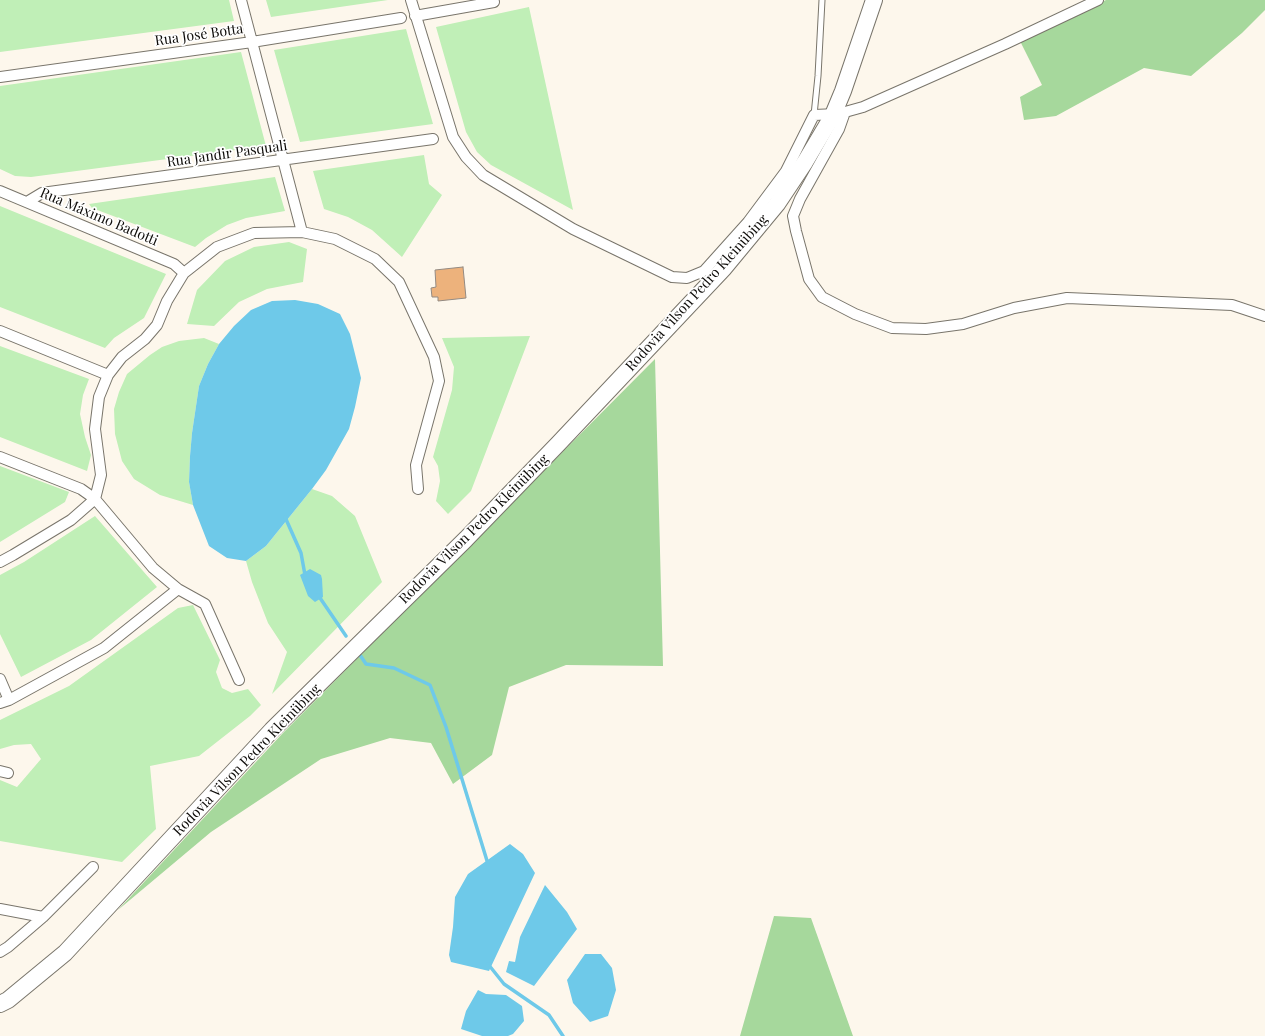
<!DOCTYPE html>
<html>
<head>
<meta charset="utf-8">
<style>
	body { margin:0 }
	canvas { display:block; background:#fdf7ec }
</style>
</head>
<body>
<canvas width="1265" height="1036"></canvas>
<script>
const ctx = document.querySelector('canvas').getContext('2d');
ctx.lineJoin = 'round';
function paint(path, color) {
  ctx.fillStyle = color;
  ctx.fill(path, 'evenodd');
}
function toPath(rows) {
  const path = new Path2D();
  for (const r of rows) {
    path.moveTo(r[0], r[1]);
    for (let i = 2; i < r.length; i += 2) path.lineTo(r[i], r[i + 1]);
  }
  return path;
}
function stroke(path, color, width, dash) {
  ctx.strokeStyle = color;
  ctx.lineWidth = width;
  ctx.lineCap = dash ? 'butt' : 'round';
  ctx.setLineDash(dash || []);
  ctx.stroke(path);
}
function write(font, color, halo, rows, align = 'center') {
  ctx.font = font + ' "Playfair Display",serif';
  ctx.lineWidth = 3.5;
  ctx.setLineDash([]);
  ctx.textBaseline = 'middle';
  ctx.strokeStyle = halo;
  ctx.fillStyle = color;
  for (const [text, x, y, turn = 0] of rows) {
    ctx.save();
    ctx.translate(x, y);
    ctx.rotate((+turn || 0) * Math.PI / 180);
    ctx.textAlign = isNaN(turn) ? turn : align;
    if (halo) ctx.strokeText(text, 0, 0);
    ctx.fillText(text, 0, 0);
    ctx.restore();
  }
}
paint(toPath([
	[0,0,229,0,234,21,0,52],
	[266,0,388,0,271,17],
	[529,7,573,210,491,165,477,152,466,132,436,27],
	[406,29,433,124,300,142,274,50],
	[241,52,266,146,31,177,15,176,0,169,0,86],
	[424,155,429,184,442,195,402,257,372,230,348,217,324,209,313,171],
	[275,177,285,211,246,218,227,225,206,238,195,247,92,208,89,204],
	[0,206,166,274,144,318,114,338,105,348,0,307],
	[289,242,307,249,303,282,267,289,239,302,214,326,187,324,197,290,225,261,254,247],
	[530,336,471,491,448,514,436,501,440,481,438,466,433,457,452,390,454,367,442,338],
	[204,338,219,344,208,364,199,386,192,433,190,456,189,482,193,505,160,495,134,479,122,461,115,434,114,409,119,392,127,374,150,355,162,347,179,341],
	[0,346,89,379,83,395,80,414,85,437,91,455,87,471,0,437],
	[0,466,69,492,65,502,0,542],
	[312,489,332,496,355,516,382,582,272,694,287,652,268,623,252,582,246,561,266,546],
	[95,516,157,587,91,640,21,677,0,634,0,575,24,562],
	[193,605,220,660,216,672,222,688,232,693,248,689,261,705,250,716,199,756,150,766,156,829,122,862,0,841,0,780,17,787,41,759,31,744,14,745,0,749,0,720,69,686,178,608]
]), '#c0efb7');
paint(toPath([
	[1106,0,1265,0,1265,10,1242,33,1191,76,1144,68,1056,116,1024,120,1020,97,1042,85,1020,41],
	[655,359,663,666,566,665,509,687,492,755,453,784,431,743,390,738,321,759,211,832,118,910,282,734],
	[774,916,811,918,853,1036,740,1036]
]), '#a6d89c');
paint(toPath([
	[295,300,318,304,340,314,350,334,361,378,355,407,349,429,326,470,312,489,266,546,246,561,227,558,209,546,193,505,189,482,190,456,192,433,199,386,208,364,219,344,234,326,251,310,272,301],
	[310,569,321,575,322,579,323,597,315,602,308,596,300,575],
	[510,844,523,854,535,873,489,971,451,962,449,955,453,927,455,897,468,874],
	[545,885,567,912,577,929,534,986,506,972,509,961,515,962,520,937],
	[585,954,601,954,612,968,616,990,608,1016,590,1022,573,1003,567,980],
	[478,990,486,994,506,995,522,1006,524,1021,513,1034,508,1036,482,1036,461,1029,466,1011]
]), '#6ec9e9');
stroke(toPath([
	[285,517,301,553,305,575],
	[318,595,346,636],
	[358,652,366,664,394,668,430,685,446,727,488,864],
	[488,964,504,984,549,1015,563,1036]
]), '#6ec9e9', 3.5);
const building = toPath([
	[463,267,466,298,438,301,438,297,432,297,431,288,436,287,435,270,463,267]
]);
paint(building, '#edb27c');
stroke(building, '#938a82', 1);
const service = toPath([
	[814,115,818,76,822,0]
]);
const minor = toPath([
	[241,0,302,232],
	[411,0,453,137,466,157,483,175,573,229,672,277,687,278,704,271,748,222,786,171,814,115,837,114],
	[1098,0,1005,44,863,107,845,112,839,129,800,199,793,216,796,231,809,279,822,297,855,314,892,328,926,329,963,324,1014,308,1067,298,1232,305,1265,316],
	[415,16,494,2],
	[0,77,252,42,401,18],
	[0,191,174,264,184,273],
	[27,202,42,193,433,139],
	[0,331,108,375],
	[0,457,81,489,95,499,153,568,178,589,205,604,239,680],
	[0,562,13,555,71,520,95,499,101,475,95,429,99,397,108,375,122,357,145,339,157,325,167,301,184,273,217,247,254,233,302,232,335,239,375,259,399,282,434,357,439,381,416,465,418,489],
	[0,679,9,700],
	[0,703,9,700,104,648,178,589],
	[0,771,8,773],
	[0,909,43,917],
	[0,952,8,947,43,917,93,867]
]);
const primary = toPath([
	[0,1004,8,1000,65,953,272,730,466,539,558,444,724,268,777,204,805,162,833,115,843,91,874,0]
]);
stroke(service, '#79756b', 7);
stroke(minor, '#79756b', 12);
stroke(primary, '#79756b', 18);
stroke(service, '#fff', 5);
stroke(minor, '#fff', 10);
stroke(primary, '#fff', 16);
write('14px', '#0d0b08', '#fff', [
	["Rua José Botta",199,35,-8],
	["Rua Jandir Pasquali",227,154,-8],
	["Rua Máximo Badotti",99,217,23],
	["Rodovia Vilson Pedro Kleinübing",697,293,-48],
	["Rodovia Vilson Pedro Kleinübing",474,529,-45],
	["Rodovia Vilson Pedro Kleinübing",247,760,-46]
]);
</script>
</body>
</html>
